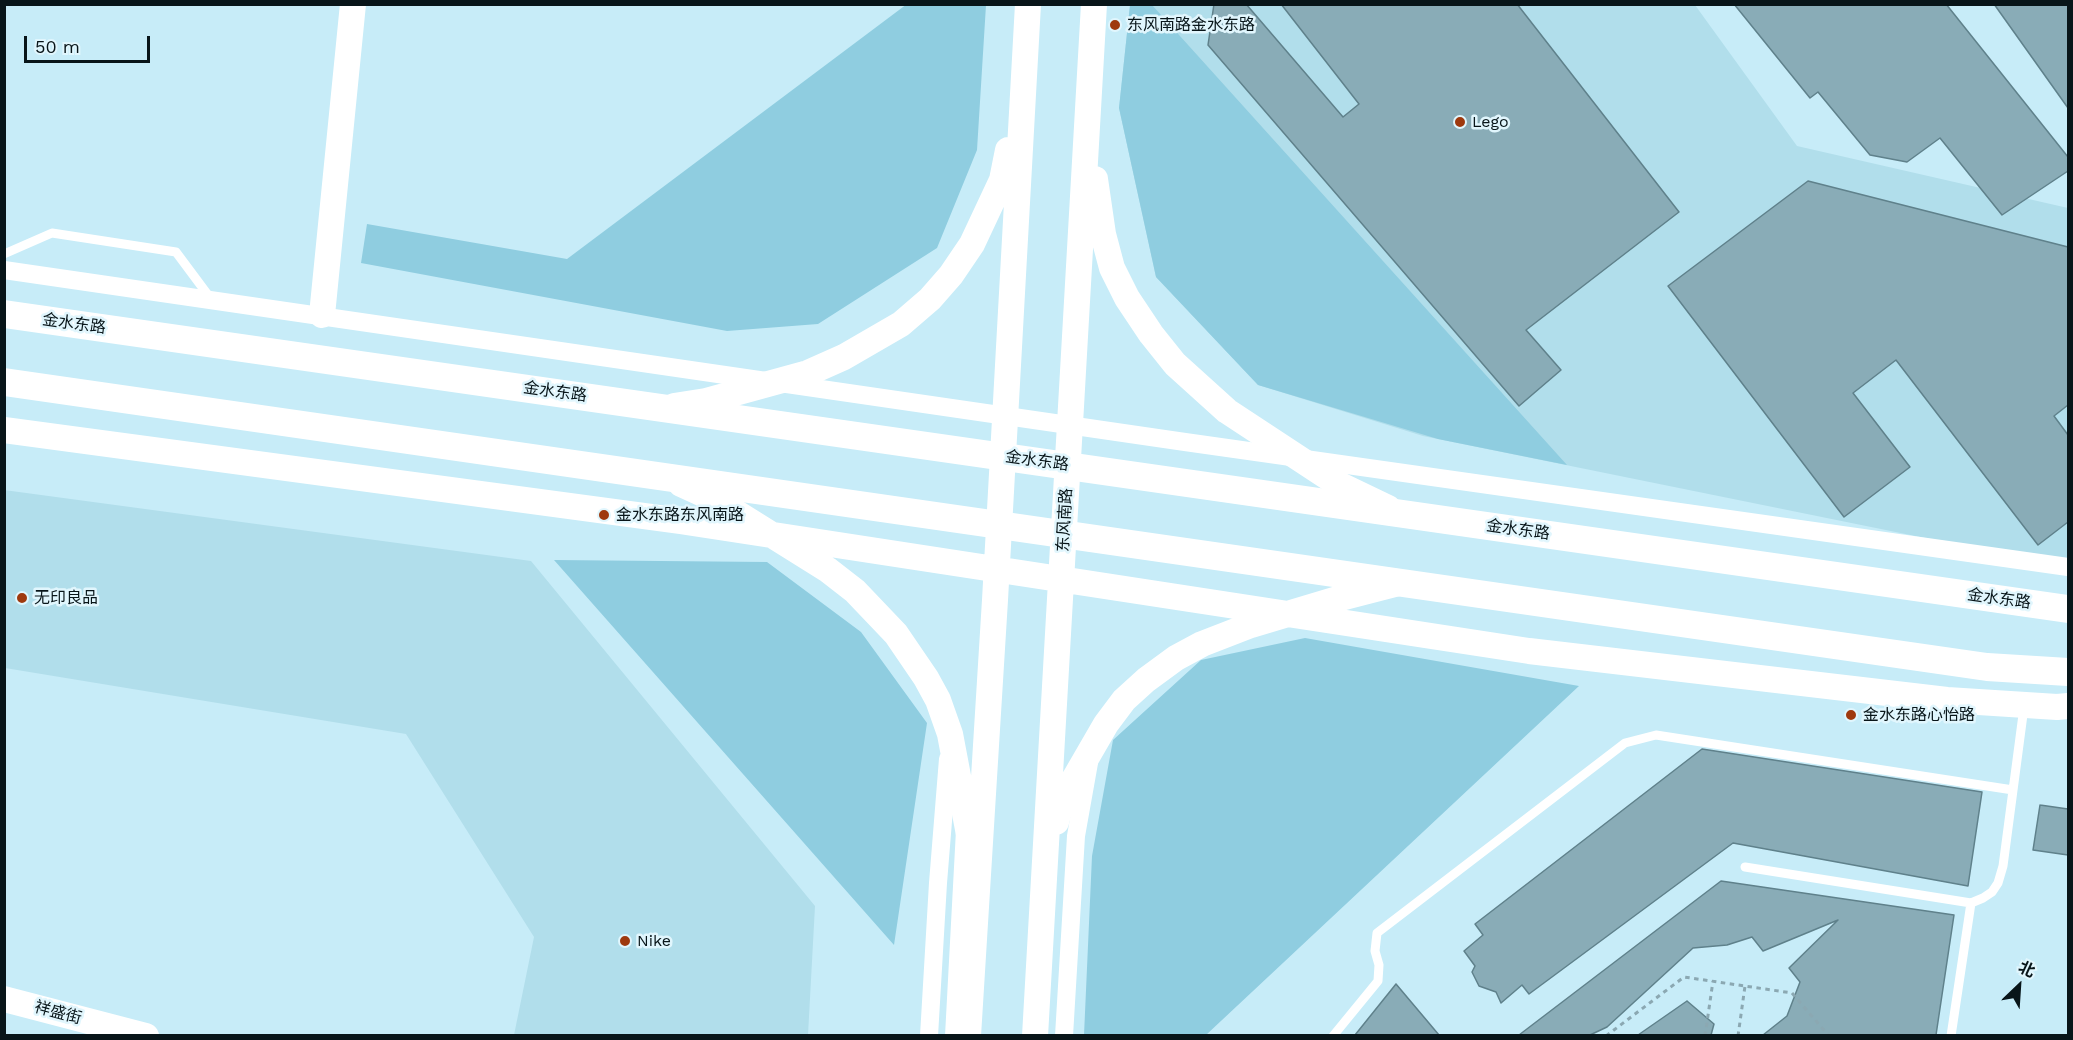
<!DOCTYPE html>
<html>
<head>
<meta charset="utf-8">
<style>
  body { margin:0 }
  #map { position:relative; width:2073px; height:1040px; overflow:hidden; background:#c7ecf8; font-family:"Work Sans","Noto Sans SC",sans-serif }
  canvas { display:block }
  .frame { position:absolute; inset:0; border:6px solid #081519; pointer-events:none }
  .north { position:absolute; left:1989px; top:956px; width:60px; height:60px; -webkit-text-stroke:4px #e1f6fd; paint-order:stroke; rotate:25deg; font-size:16px; font-weight:700; line-height:24px; text-align:center; color:#081519 }
  .north::after { content:''; display:block; margin:auto; width:21px; height:27px; background:#081519; clip-path:polygon(50% 0,100% 100%,50% 72%,0 100%) }
  .scale { position:absolute; left:24px; top:36px; width:126px; height:27px; box-sizing:border-box; border:3px solid #081519; border-top:0; padding-left:8px; font-size:18px; line-height:21px; white-space:nowrap; color:#081519; -webkit-text-stroke:4px #e1f6fd; paint-order:stroke }
</style>
</head>
<body>
<div id="map">
<canvas width="2073" height="1040"></canvas>
<div class="frame"></div>
<div class="north">北</div>
<div class="scale">50 m</div>
</div>
<script>
const g = document.querySelector('canvas').getContext('2d');
g.lineJoin = 'round';
function fill(path, color) {
  g.fillStyle = color;
  g.fill(path, 'evenodd');
}
function shape(rows) {
  const path = new Path2D();
  for (const r of rows) {
    path.moveTo(r[0], r[1]);
    for (let i = 2; i < r.length; i += 2) path.lineTo(r[i], r[i + 1]);
  }
  return path;
}
function trace(path, color, width, dash) {
  g.strokeStyle = color;
  g.lineWidth = width;
  g.lineCap = dash ? 'butt' : 'round';
  g.setLineDash(dash || []);
  g.stroke(path);
}
function drawText(font, color, halo, rows, align = 'center') {
  g.font = font + ' "Work Sans","Noto Sans SC",sans-serif';
  g.lineWidth = 5;
  g.setLineDash([]);
  g.textBaseline = 'middle';
  g.strokeStyle = halo;
  g.fillStyle = color;
  for (const [text, x, y, turn = 0] of rows) {
    g.save();
    g.translate(x, y);
    g.rotate((+turn || 0) * Math.PI / 180);
    g.textAlign = isNaN(turn) ? turn : align;
    if (halo) g.strokeText(text, 0, 0);
    g.fillText(text, 0, 0);
    g.restore();
  }
}
fill(shape([
  [1130,5,1695,5,1797,146,2068,208,2068,567,1423,436,1258,385,1156,277,1119,108],
  [4,490,531,561,815,906,808,1035,514,1035,534,937,406,734,5,668]
]), '#b1deeb');
fill(shape([
  [907,4,986,5,977,150,937,248,818,324,727,331,361,263,367,224,567,259],
  [1130,5,1152,5,1567,465,1438,439,1258,385,1156,277,1119,108],
  [554,560,767,562,861,632,927,723,894,945],
  [1305,638,1579,686,1206,1035,1084,1035,1092,856,1113,740,1201,660]
]), '#8fcde0');
const building = shape([
  [1214,4,1246,4,1343,117,1359,104,1281,4,1517,4,1679,212,1526,330,1561,370,1519,406,1208,45,1214,4],
  [1734,4,1946,4,2068,157,2068,171,2002,215,1940,138,1907,162,1870,155,1818,92,1810,98,1734,4],
  [1994,4,2068,4,2068,108,1994,4],
  [1808,181,2068,247,2068,405,2054,416,2068,435,2068,522,2038,545,1896,360,1853,393,1910,467,1844,517,1668,286,1808,181],
  [1702,749,1982,792,1968,886,1733,843,1529,994,1522,985,1501,1003,1496,992,1479,986,1472,972,1475,966,1464,951,1483,935,1475,924,1702,749],
  [2040,805,2068,809,2068,855,2033,850,2040,805],
  [1721,881,1954,915,1936,1035,1763,1035,1787,1016,1800,982,1789,968,1838,920,1763,951,1752,937,1727,945,1693,948,1607,1027,1590,1035,1519,1035,1721,881],
  [1396,984,1439,1035,1355,1035,1396,984],
  [1687,1001,1714,1024,1711,1035,1638,1035,1687,1001]
]);
fill(building, '#89acb7');
trace(building, '#5f818b', 1.5);
trace(shape([
  [1606,1036,1684,977,1792,993,1829,1036],
  [1705,1036,1713,981],
  [1738,1036,1745,986]
]), '#8ba8b2', 3, [4.5, 4.5]);
trace(shape([
  [4,254,52,233,176,252,211,299],
  [1745,867,1971,903,1983,898,1992,892,1998,883,2003,866,2024,707],
  [1333,1036,1378,981,1379,965,1375,951,1377,933,1625,743,1656,735,2013,790],
  [1951,1036,1971,903]
]), '#fff', 9);
trace(shape([
  [4,270,1185,442,2068,567],
  [929,1036,938,883,948,759],
  [954,1036,965,830],
  [1064,1036,1076,836,1089,763]
]), '#fff', 18);
trace(shape([
  [1095,179,1103,234,1112,268,1127,298,1151,334,1175,364,1227,411,1338,484,1388,508],
  [322,315,353,4],
  [674,406,706,401,808,373,844,357,901,324,930,299,951,275,972,244,1002,180,1008,150],
  [4,430,681,521,1529,651,1947,700,2057,707,2068,706],
  [681,484,716,500,828,570,855,591,896,634,926,678,938,700,950,734,971,845],
  [1056,822,1062,800,1106,724,1124,700,1146,680,1176,658,1202,644,1251,625,1341,598,1399,583],
  [4,999,146,1036],
  [968,1036,995,600,1028,4],
  [1035,1036,1094,4]
]), '#fff', 26);
trace(shape([
  [4,314,2068,609],
  [4,382,1987,667,2068,672]
]), '#fff', 28);
for (const [x, y, r, color] of [
  [1115,25,6,"#9e390e"],
  [1460,122,6,"#9e390e"],
  [604,515,6,"#9e390e"],
  [22,598,6,"#9e390e"],
  [1851,715,6,"#9e390e"],
  [625,941,6,"#9e390e"]
]) {
  const dot = new Path2D();
  dot.arc(x, y, r, 0, 2 * Math.PI);
  g.fillStyle = color;
  g.fill(dot);
  trace(dot, '#e1f6fd', 2);
}
drawText('16px', '#081519', '#e1f6fd', [
  ["东风南路金水东路",1127,25],
  ["Lego",1472,122],
  ["金水东路东风南路",616,515],
  ["无印良品",34,598],
  ["金水东路心怡路",1863,715],
  ["Nike",637,941]
], 'left');
drawText('16px', '#081519', '#e1f6fd', [
  ["金水东路",74,324,8],
  ["金水东路",555,392,8],
  ["金水东路",1037,461,8],
  ["东风南路",1065,520,-87],
  ["金水东路",1518,530,8],
  ["金水东路",1999,599,8],
  ["祥盛街",58,1013,15]
]);
</script>
</body>
</html>
